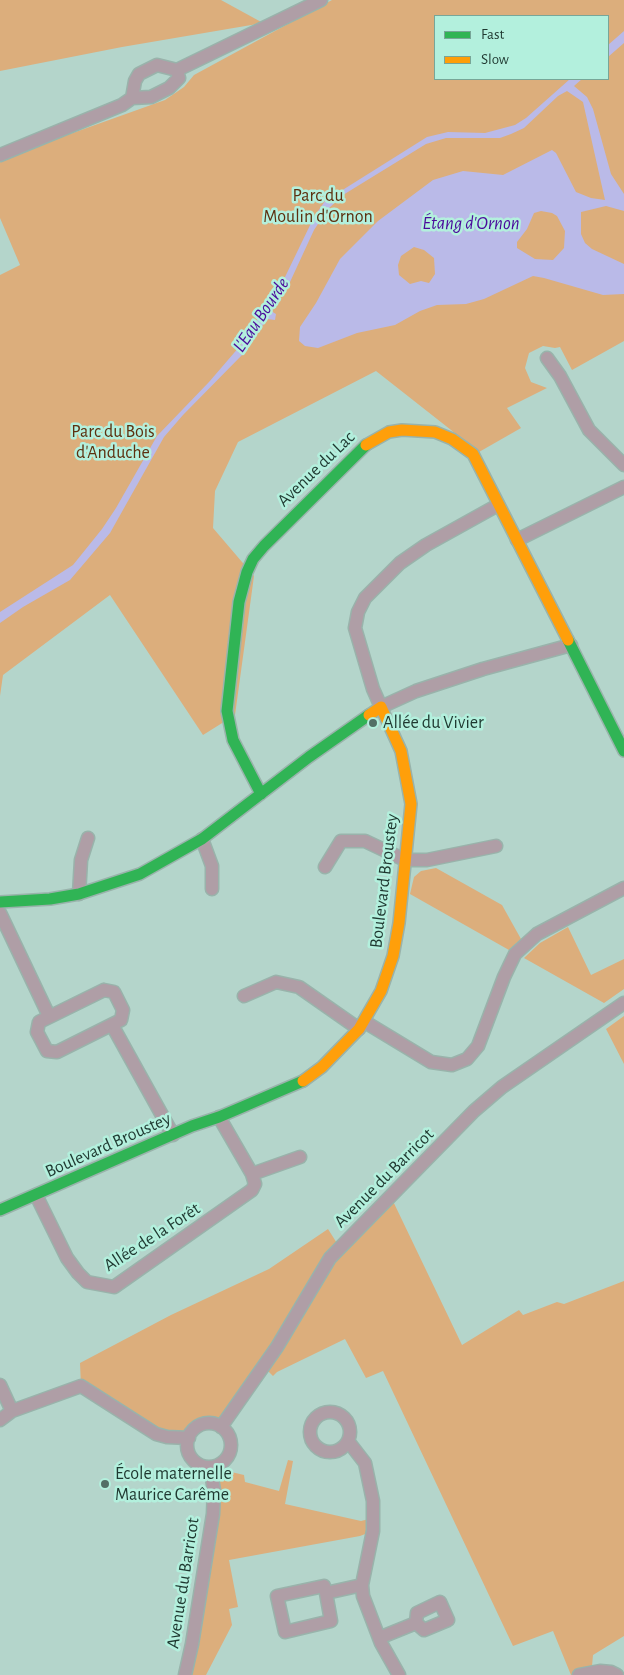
<!DOCTYPE html>
<html>
<head>
<meta charset="utf-8">
<style>
  body { margin:0 }
  #map { position:relative; width:624px; height:1675px; overflow:hidden; background:#b4d5cb; font-family:"Alegreya Sans",sans-serif }
  canvas { display:block }
  .legend { position:absolute; left:434px; top:15px; width:175px; height:65px; box-sizing:border-box; background:#b3f0dd; border:1px solid #78a698; margin:0; padding:6px 9px; list-style:none; font-size:15px; color:#1f3830 }
  .legend li { display:flex; align-items:center; gap:10px; height:25px }
  .legend b { width:25px; border:1px solid #78a698 }
</style>
</head>
<body>
<div id="map">
<canvas width="624" height="1675"></canvas>
<ul class="legend">
<li><b style="height:6px;background:#30b455"></b>Fast</li>
<li><b style="height:6px;background:#ff9f0a"></b>Slow</li>
</ul>
</div>
<script>
const g = document.querySelector('canvas').getContext('2d');
g.lineJoin = 'round';
function fill(path, color) {
  g.fillStyle = color;
  g.fill(path, 'evenodd');
}
function shape(rows) {
  const path = new Path2D();
  for (const r of rows) {
    if (r.length === 3) {
      path.moveTo(r[0] + r[2], r[1]);
      path.arc(r[0], r[1], r[2], 0, 2 * Math.PI);
      continue;
    }
    path.moveTo(r[0], r[1]);
    for (let i = 2; i < r.length; i += 2) path.lineTo(r[i], r[i + 1]);
  }
  return path;
}
function trace(path, color, width, dash) {
  g.strokeStyle = color;
  g.lineWidth = width;
  g.lineCap = dash ? 'butt' : 'round';
  g.setLineDash(dash || []);
  g.stroke(path);
}
function drawText(font, color, halo, rows, align = 'center') {
  g.font = font + ' "Alegreya Sans",sans-serif';
  g.lineWidth = 5;
  g.setLineDash([]);
  g.textBaseline = 'middle';
  g.strokeStyle = halo;
  g.fillStyle = color;
  for (const [text, x, y, turn = 0] of rows) {
    g.save();
    g.translate(x, y);
    g.rotate((+turn || 0) * Math.PI / 180);
    g.textAlign = isNaN(turn) ? turn : align;
    if (halo) g.strokeText(text, 0, 0);
    g.fillText(text, 0, 0);
    g.restore();
  }
}
fill(shape([
  [0,0,221,0,263,23,122,47,0,71],
  [332,0,624,0,624,341,572,370,560,347,555,348,543,346,529,353,525,368,531,382,547,388,507,408,521,428,479,452,376,371,238,442,215,491,213,528,254,576,235,715,203,735,110,595,3,675,0,696,0,275,20,265,0,218,0,159,165,100,184,87,194,75],
  [435,16,608,16,608,79,435,79],
  [436,868,502,905,521,939,509,950,410,894,414,877,421,871],
  [568,927,591,975,624,959,624,989,604,1003,524,958,540,943],
  [624,1016,624,1064,606,1029],
  [391,1197,462,1345,519,1310,523,1315,557,1302,564,1304,624,1281,624,1636,593,1655,592,1666,594,1672,617,1675,571,1675,553,1631,513,1646,383,1371,366,1378,345,1339,277,1372,273,1376,264,1367,221,1427,215,1424,203,1424,192,1431,189,1438,167,1437,81,1386,80,1363,171,1315,269,1269,328,1229,340,1248],
  [288,1460,293,1461,285,1504,361,1521,373,1518,373,1531,360,1536,229,1560,238,1607,229,1609,232,1625,206,1675,185,1675,213,1514,210,1467,244,1475,245,1482,279,1491]
]), '#dcae7c');
fill(shape([
  [624,31,624,43,608,57,608,45],
  [570,79,582,79,574,86,587,97,593,109,611,174,624,194,624,211,606,206,581,212,581,234,585,243,592,249,624,264,624,294,603,295,544,278,533,276,484,299,466,304,437,305,420,311,395,325,357,333,318,348,305,346,299,341,300,327,316,303,340,259,378,221,433,180,463,171,503,175,552,150,556,153,576,192,591,198,605,200,583,102,567,91,558,96,524,128,511,134,500,138,446,138,426,144,343,195,328,209,314,230,290,282,271,311,276,314,275,320,267,319,243,354,183,415,164,437,110,533,70,580,23,607,0,623,0,612,73,565,102,529,116,508,157,436,209,382,240,346,285,277,314,217,325,201,427,137,448,132,485,133,515,125,526,118],
  [541,211,552,213,557,216,565,231,564,248,553,260,535,259,517,248,517,242,527,229,534,213],
  [414,247,424,250,434,258,435,274,429,283,421,281,410,284,399,275,398,265,401,256]
]), '#babae8');
const street = shape([
  [132,98,135,81,139,74,157,65,177,70,321,0],
  [132,98,151,97,169,88,179,78,177,70],
  [0,155,122,105,132,98],
  [547,358,560,376,589,430,624,465],
  [498,505,426,545,400,563,365,598,358,612,355,628,373,689,381,707,416,691,483,669,571,645],
  [517,540,624,487],
  [202,839,212,866,212,889],
  [325,867,341,841,365,841,405,860,427,860,496,846],
  [79,894,81,860,88,838],
  [0,913,49,1016],
  [104,990,114,992,123,1010,121,1020,57,1052,47,1051,37,1032,39,1022,104,990],
  [244,996,276,982,299,987,359,1029],
  [365,1022,431,1062,452,1065,467,1059,478,1046,504,977,515,954,537,934,624,888],
  [112,1025,173,1135],
  [252,1174,300,1157],
  [36,1195,67,1258,78,1273,87,1282,114,1287,252,1190,255,1184,252,1174,219,1117],
  [0,1385,12,1411,81,1386,156,1434,167,1437,189,1438],
  [330,1432,20],
  [0,1420,12,1411],
  [209,1445,22],
  [221,1427,277,1347,330,1258,474,1111,502,1087,624,1003],
  [348,1441,365,1463,373,1501,373,1531,362,1585,363,1596,381,1643,399,1675],
  [326,1593,331,1621,285,1632,277,1596,324,1586,326,1593,362,1585],
  [379,1638,416,1623,417,1613,440,1602,448,1620,424,1630,416,1623],
  [185,1675,192,1644,213,1514,214,1490,210,1467],
  [579,1675,600,1671,611,1672,617,1675]
]);
const fast = shape([
  [568,640,624,751],
  [261,794,233,740,227,711,239,602,247,572,253,559,264,546,366,445],
  [0,902,50,899,79,894,140,874,202,839,309,757,369,715],
  [0,1210,192,1126,219,1117,303,1081]
]);
const slow = shape([
  [366,445,389,432,402,430,435,432,452,439,473,454,568,640],
  [303,1081,322,1067,359,1029,381,991,393,956,399,923,411,804,401,751,381,707,369,715]
]);
trace(street, '#99b3ab', 15);
trace(fast, '#99b3ab', 14);
trace(slow, '#99b3ab', 14);
trace(street, '#af9ea6', 12);
trace(fast, '#30b455', 11);
trace(slow, '#ff9f0a', 11);
for (const [x, y, r, color] of [
  [373,723,5,"#536f66"],
  [105,1484,5,"#536f66"]
]) {
  const dot = new Path2D();
  dot.arc(x, y, r, 0, 2 * Math.PI);
  g.fillStyle = color;
  g.fill(dot);
  trace(dot, '#b3f0dd', 2);
}
drawText('18px', '#5d300f', '#b3f0dd', [
  ["Parc du",318,196],
  ["Moulin d'Ornon",318,217],
  ["Parc du Bois",113,432],
  ["d'Anduche",113,453]
]);
drawText('18px', '#1f3830', '#b3f0dd', [
  ["Avenue du Lac",316,469,-44],
  ["Boulevard Broustey",384,881,-83],
  ["Boulevard Broustey",108,1145,-24],
  ["Avenue du Barricot",384,1178,-45],
  ["Allée de la Forêt",152,1237,-33],
  ["Avenue du Barricot",183,1583,-81]
]);
drawText('18px', '#1f3830', '#b3f0dd', [
  ["Allée du Vivier",383,723],
  ["École maternelle",115,1474],
  ["Maurice Carême",115,1495]
], 'left');
drawText('italic 19px', '#4b0c9c', '#b3f0dd', [
  ["Étang d'Ornon",471,223],
  ["L'Eau Bourde",261,315,-56]
]);
</script>
</body>
</html>
